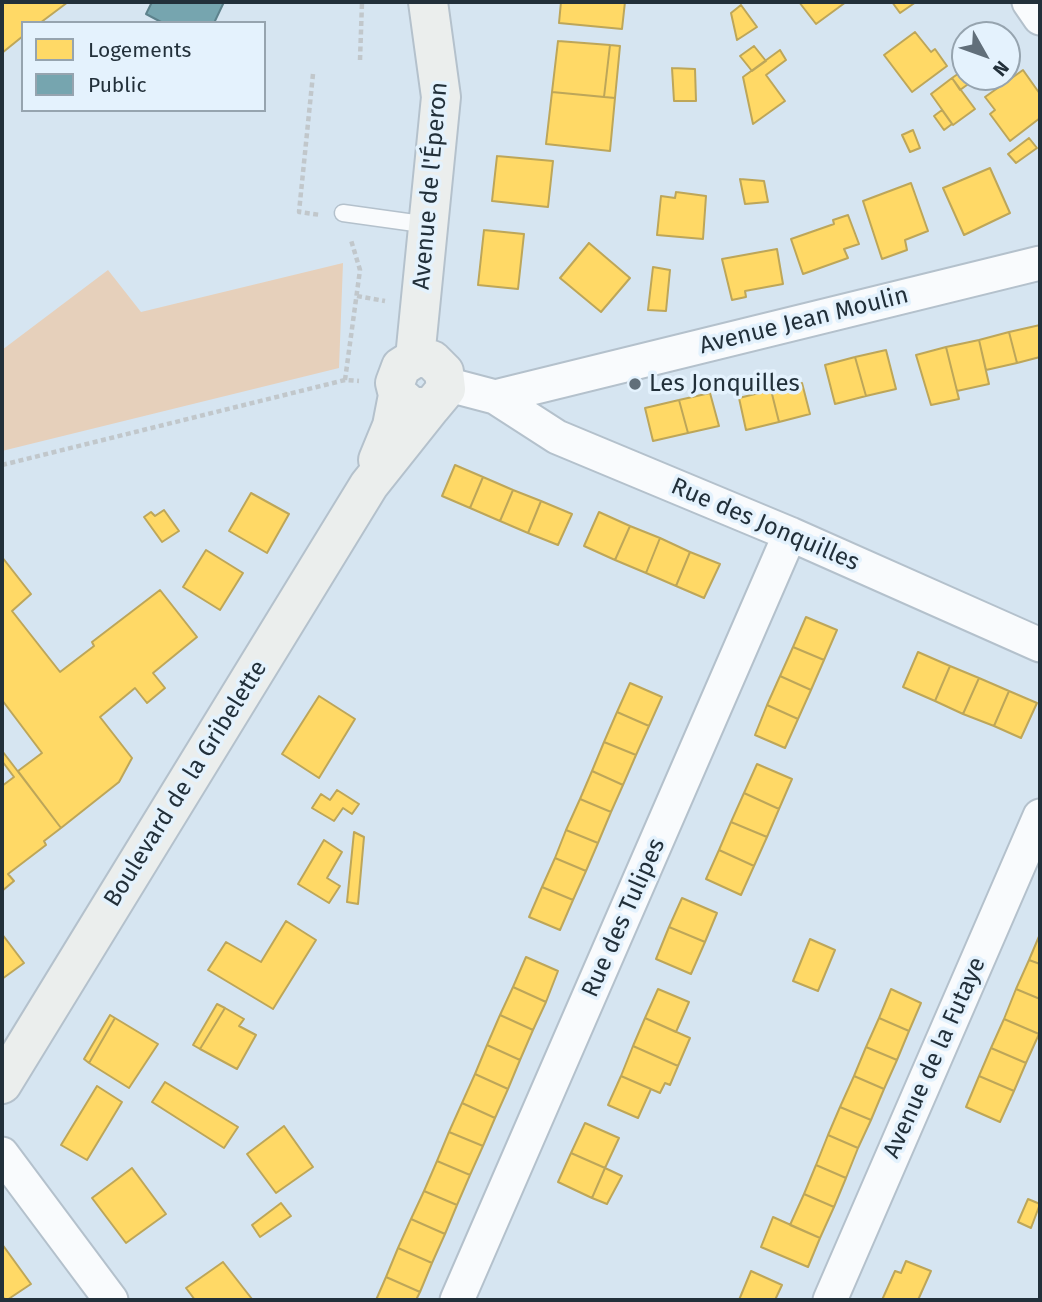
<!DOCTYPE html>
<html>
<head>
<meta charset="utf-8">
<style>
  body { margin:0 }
  #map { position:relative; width:1042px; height:1302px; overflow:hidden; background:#d6e5f1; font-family:"Fira Sans",sans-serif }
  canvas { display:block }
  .frame { position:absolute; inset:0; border:4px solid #22303a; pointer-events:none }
  .legend { position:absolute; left:21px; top:21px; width:245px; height:91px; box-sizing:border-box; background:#e4f2fd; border:2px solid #96a4af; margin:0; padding:9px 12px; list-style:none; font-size:21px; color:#22303a }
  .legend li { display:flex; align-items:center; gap:14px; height:35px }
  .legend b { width:35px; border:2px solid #96a4af }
  .north { position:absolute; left:951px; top:21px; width:70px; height:70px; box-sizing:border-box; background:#e4f2fd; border:2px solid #96a4af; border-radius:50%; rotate:130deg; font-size:19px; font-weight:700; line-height:28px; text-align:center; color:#22303a }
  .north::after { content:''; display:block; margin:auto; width:24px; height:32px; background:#616f7a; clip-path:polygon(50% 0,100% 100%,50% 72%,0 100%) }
</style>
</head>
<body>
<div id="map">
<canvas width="1042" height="1302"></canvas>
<div class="frame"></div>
<ul class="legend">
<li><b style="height:19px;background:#ffd966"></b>Logements</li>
<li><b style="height:19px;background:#76a5af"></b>Public</li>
</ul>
<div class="north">N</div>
</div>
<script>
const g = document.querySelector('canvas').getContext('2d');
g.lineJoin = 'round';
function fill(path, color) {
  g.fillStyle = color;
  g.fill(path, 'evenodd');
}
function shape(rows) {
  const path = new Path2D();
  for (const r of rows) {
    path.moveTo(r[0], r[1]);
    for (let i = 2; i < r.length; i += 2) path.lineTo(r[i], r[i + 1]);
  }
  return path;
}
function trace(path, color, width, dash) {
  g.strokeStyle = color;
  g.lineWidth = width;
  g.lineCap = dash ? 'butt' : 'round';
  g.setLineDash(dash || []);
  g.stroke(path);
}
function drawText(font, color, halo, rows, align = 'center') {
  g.font = font + ' "Fira Sans",sans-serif';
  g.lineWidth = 7;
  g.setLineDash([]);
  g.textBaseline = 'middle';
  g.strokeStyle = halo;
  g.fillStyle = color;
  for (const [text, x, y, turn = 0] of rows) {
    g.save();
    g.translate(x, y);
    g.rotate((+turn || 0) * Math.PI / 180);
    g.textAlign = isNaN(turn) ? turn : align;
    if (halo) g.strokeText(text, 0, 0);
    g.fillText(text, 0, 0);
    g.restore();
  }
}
fill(shape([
  [343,263,339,368,2,451,2,350,108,270,141,312]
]), '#e6d0bb');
const homes = shape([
  [2,2,68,2,40,23,23,23,23,36,2,53,2,2],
  [561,2,625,2,622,29,559,23,561,2],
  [799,2,846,2,816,24,799,2],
  [892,2,916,2,900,13,892,2],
  [741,5,757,27,737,40,731,13,741,5],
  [915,32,931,52,935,49,947,66,912,92,884,55,915,32],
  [558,41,610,45,604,97,552,92,558,41],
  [610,45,620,46,615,98,604,97,610,45],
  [754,46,766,61,752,71,740,56,754,46],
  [780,50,786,60,766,75,785,101,753,124,743,77,780,50],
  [672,68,695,69,696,101,674,101,672,68],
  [965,69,965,77,978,77,960,90,952,78,965,69],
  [1023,70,1040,94,1040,118,1010,141,990,114,995,110,985,97,1023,70],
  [952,78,975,109,953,125,931,94,952,78],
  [552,92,615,98,610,151,546,144,552,92],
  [942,110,952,124,944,130,934,116,942,110],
  [913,130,920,148,910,152,902,135,913,130],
  [1029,138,1037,148,1016,163,1008,154,1029,138],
  [497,156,553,161,548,207,492,201,497,156],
  [990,168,1010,213,964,235,943,188,990,168],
  [740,179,764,181,768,202,745,204,740,179],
  [911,183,928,231,905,240,907,250,882,259,863,201,911,183],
  [676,192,706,196,703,239,657,235,661,196,675,198,676,192],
  [848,215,859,244,844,249,848,258,803,274,791,239,834,224,833,220,848,215],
  [484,230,524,234,518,289,478,285,484,230],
  [589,243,630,278,601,312,560,278,589,243],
  [777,249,783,284,745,291,746,297,732,300,722,259,777,249],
  [653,267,670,270,666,311,648,310,653,267],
  [1040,325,1040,357,1017,363,1009,332,1040,325],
  [1009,332,1017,363,986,370,979,340,1009,332],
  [979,340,989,384,957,391,946,347,979,340],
  [946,347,959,399,931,405,916,355,946,347],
  [886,350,896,389,866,396,855,357,886,350],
  [855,357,866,396,835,404,825,365,855,357],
  [802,383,810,414,779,422,771,390,802,383],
  [771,390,779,422,746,430,739,398,771,390],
  [710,393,719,426,688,433,679,400,710,393],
  [679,400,688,433,653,441,645,408,679,400],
  [455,465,483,477,470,508,442,496,455,465],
  [483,477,513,490,500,521,470,508,483,477],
  [513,490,541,501,528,533,500,521,513,490],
  [251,493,289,514,267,553,229,531,251,493],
  [541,501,572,514,558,545,528,533,541,501],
  [164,510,179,531,162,542,144,517,151,512,155,516,164,510],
  [599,512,630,526,615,560,584,546,599,512],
  [630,526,660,538,646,573,615,560,630,526],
  [660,538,690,552,676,586,646,573,660,538],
  [206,550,243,573,220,610,183,587,206,550],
  [690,552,720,564,704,598,676,586,690,552],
  [2,557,31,594,12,611,60,672,94,646,92,642,160,590,197,637,153,673,165,688,147,703,135,688,100,717,132,758,119,782,61,828,18,771,42,753,2,700,2,557],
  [806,617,837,630,824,660,793,647,806,617],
  [793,647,824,660,811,690,780,676,793,647],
  [918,652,950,666,935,701,903,687,918,652],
  [950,666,979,678,963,714,935,701,950,666],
  [780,676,811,690,798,719,767,705,780,676],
  [979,678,1009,691,994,726,963,714,979,678],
  [630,683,662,697,649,726,617,712,630,683],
  [1009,691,1037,703,1021,738,994,726,1009,691],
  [319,696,355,719,319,778,282,754,319,696],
  [767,705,798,719,785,748,755,735,767,705],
  [617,712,649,726,636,755,604,742,617,712],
  [604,742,636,755,623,785,592,771,604,742],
  [3,752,61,828,44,841,46,845,8,874,14,881,2,891,2,786,14,777,2,761,3,752],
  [757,764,792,779,779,809,744,793,757,764],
  [592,771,623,785,611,812,580,799,592,771],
  [337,790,359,804,352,814,343,808,334,821,312,808,321,794,330,800,337,790],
  [744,793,779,809,767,837,731,822,744,793],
  [580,799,611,812,598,843,566,830,580,799],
  [731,822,767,837,754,866,719,850,731,822],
  [566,830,598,843,586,871,555,858,566,830],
  [354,832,364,837,358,904,347,902,354,832],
  [324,840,342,852,327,878,340,886,329,903,298,884,324,840],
  [719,850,754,866,741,895,706,879,719,850],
  [555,858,586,871,573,900,542,887,555,858],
  [542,887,573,900,560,930,529,917,542,887],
  [682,898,717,913,705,942,669,927,682,898],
  [286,921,316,940,273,1009,208,970,226,942,261,962,286,921],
  [669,927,705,942,691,974,656,959,669,927],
  [2,934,24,963,2,979,2,934],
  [1040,934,1040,964,1029,960,1040,934],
  [810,939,835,950,818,991,793,981,810,939],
  [526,957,558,971,546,1002,513,987,526,957],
  [1029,960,1040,964,1040,999,1016,989,1029,960],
  [513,987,546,1002,533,1030,500,1015,513,987],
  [658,989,689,1002,676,1032,645,1018,658,989],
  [891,989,921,1003,909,1031,879,1018,891,989],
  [1016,989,1040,999,1039,1034,1004,1019,1016,989],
  [217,1004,225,1008,200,1049,193,1045,217,1004],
  [225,1008,244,1019,239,1026,256,1035,237,1069,200,1049,225,1008],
  [110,1015,115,1018,89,1063,84,1059,110,1015],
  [500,1015,533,1030,520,1060,487,1045,500,1015],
  [115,1018,158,1044,129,1088,89,1063,115,1018],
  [645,1018,690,1038,678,1066,633,1046,645,1018],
  [879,1018,909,1031,897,1060,866,1047,879,1018],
  [1004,1019,1039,1034,1026,1063,991,1048,1004,1019],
  [487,1045,520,1060,508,1089,475,1074,487,1045],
  [633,1046,678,1066,670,1085,665,1083,660,1093,621,1076,633,1046],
  [866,1047,897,1060,884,1089,854,1076,866,1047],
  [991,1048,1026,1063,1014,1091,979,1076,991,1048],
  [475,1074,508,1089,495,1118,462,1103,475,1074],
  [621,1076,651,1089,638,1118,608,1105,621,1076],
  [854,1076,884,1089,871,1120,840,1107,854,1076],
  [979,1076,1014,1091,1000,1122,966,1107,979,1076],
  [165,1082,238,1127,224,1148,152,1102,165,1082],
  [97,1086,122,1102,87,1160,61,1145,97,1086],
  [462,1103,495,1118,483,1146,449,1132,462,1103],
  [840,1107,871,1120,858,1148,828,1135,840,1107],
  [585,1123,619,1138,605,1168,571,1153,585,1123],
  [284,1126,313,1167,276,1193,247,1154,284,1126],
  [449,1132,483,1146,470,1175,437,1161,449,1132],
  [828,1135,858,1148,846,1178,816,1165,828,1135],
  [571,1153,605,1168,592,1198,558,1182,571,1153],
  [437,1161,470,1175,457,1205,424,1191,437,1161],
  [816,1165,846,1178,834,1207,804,1194,816,1165],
  [132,1168,166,1214,126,1243,92,1198,132,1168],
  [605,1168,622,1176,607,1204,592,1198,605,1168],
  [424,1191,457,1205,445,1234,411,1219,424,1191],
  [804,1194,834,1207,820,1238,790,1225,804,1194],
  [1028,1199,1040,1204,1031,1228,1018,1222,1028,1199],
  [281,1203,291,1216,260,1237,252,1225,281,1203],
  [773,1217,820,1238,808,1267,761,1247,773,1217],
  [411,1219,445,1234,432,1263,398,1248,411,1219],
  [2,1244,31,1284,7,1300,2,1297,2,1244],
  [398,1248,432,1263,420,1292,386,1277,398,1248],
  [906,1261,931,1271,918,1300,882,1300,895,1271,901,1273,906,1261],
  [223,1262,252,1299,250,1300,195,1300,186,1288,223,1262],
  [751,1271,782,1285,775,1300,739,1300,751,1271],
  [386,1277,420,1292,416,1300,376,1300,386,1277]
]);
fill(homes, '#ffd966');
trace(homes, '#bda659', 2);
const public = shape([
  [152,2,224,2,214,23,163,23,146,14,152,2]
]);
fill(public, '#76a5af');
trace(public, '#5d828c', 2);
const service = shape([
  [343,213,429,225]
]);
const minor = shape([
  [1029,2,1040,18],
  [446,389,457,387,495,397,1040,263],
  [495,397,557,437,790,534,1040,645],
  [2,1154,111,1300],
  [457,1300,790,534],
  [830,1300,1040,816]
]);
const secondary = shape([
  [415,358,441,97,428,2],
  [378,460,392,426,398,395,395,383,401,367,415,358,424,358,432,360,444,372,446,389,431,407,412,407,398,395],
  [2,1084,369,485,431,407]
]);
trace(service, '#b4c1cc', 19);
trace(minor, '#b4c1cc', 37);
trace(secondary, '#b4c1cc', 42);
trace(shape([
  [360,60,362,2],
  [313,74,299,212,321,215],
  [357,296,385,301],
  [345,380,360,270,351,240],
  [2,465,345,380,359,381]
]), '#c1c7cb', 4.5, [5, 3.5]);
trace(service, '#f9fbfd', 16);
trace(minor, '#f9fbfd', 33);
trace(secondary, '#ebeeed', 38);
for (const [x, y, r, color] of [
  [635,384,7,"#616f7a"]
]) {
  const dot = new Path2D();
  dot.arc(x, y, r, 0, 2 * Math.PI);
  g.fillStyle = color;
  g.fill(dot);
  trace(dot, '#e4f2fd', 2.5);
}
drawText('24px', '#22303a', '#e4f2fd', [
  ["Avenue de l'Éperon",431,186,-85],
  ["Avenue Jean Moulin",804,321,-14],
  ["Rue des Jonquilles",765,525,23],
  ["Boulevard de la Gribelette",186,784,-58],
  ["Rue des Tulipes",624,918,-66],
  ["Avenue de la Futaye",935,1058,-66]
]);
drawText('24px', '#22303a', '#e4f2fd', [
  ["Les Jonquilles",649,384]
], 'left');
</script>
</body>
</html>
